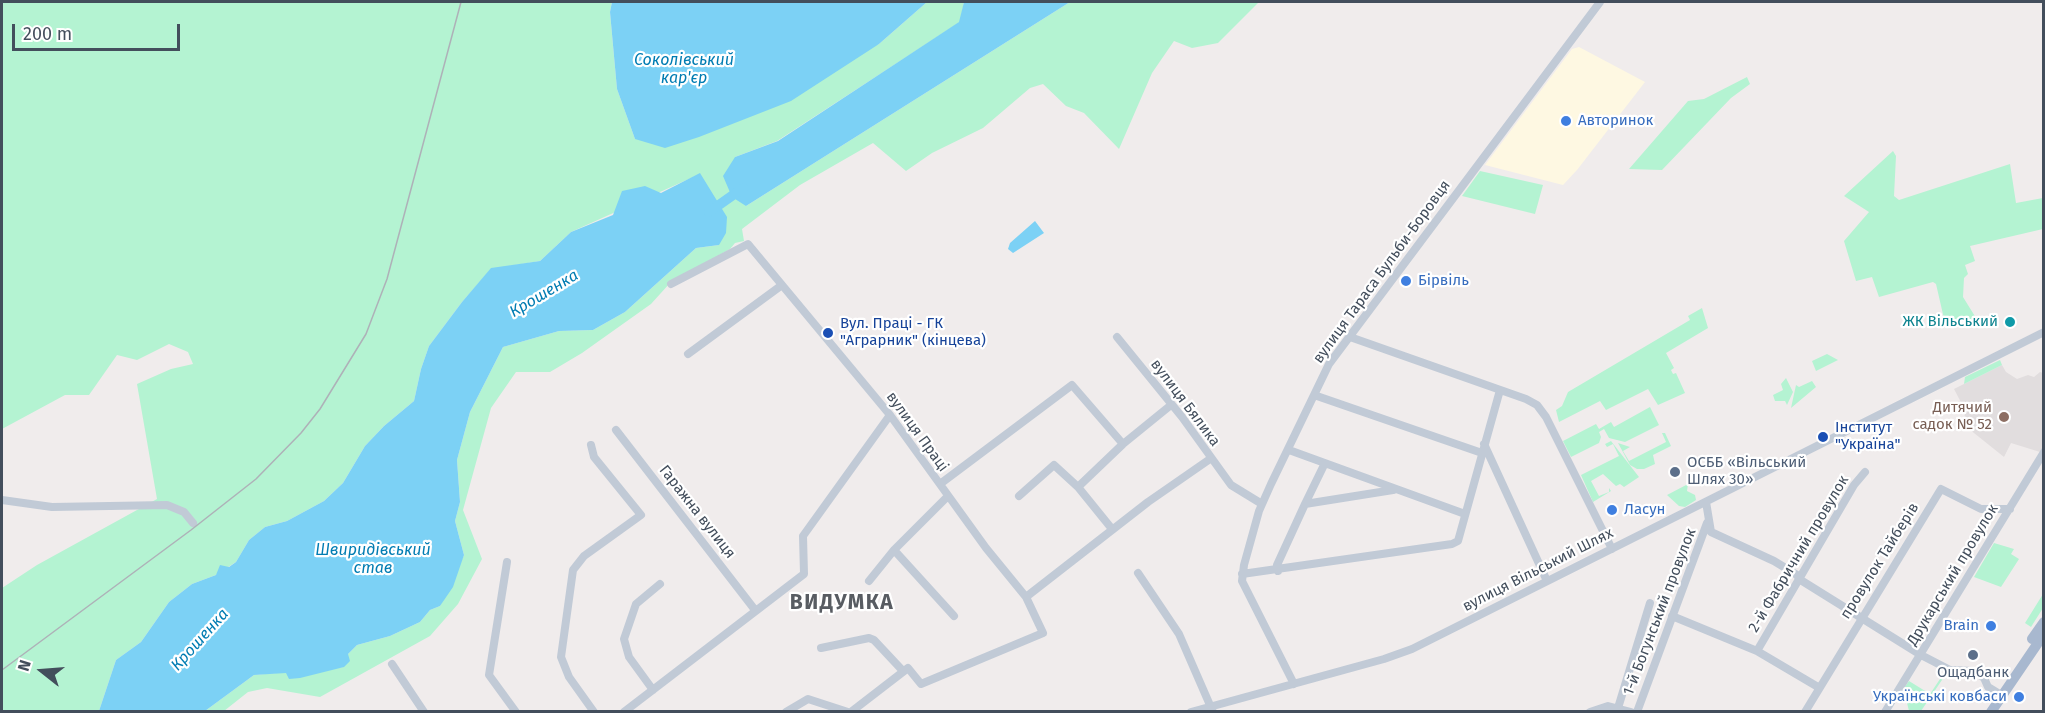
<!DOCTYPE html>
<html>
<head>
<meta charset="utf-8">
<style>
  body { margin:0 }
  #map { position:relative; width:2045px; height:713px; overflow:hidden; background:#f0ecec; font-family:"Fira Sans",sans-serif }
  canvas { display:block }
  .frame { position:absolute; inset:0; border:3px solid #434e5c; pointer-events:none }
  .north { position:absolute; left:12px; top:641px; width:60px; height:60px; -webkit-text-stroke:4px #fff; paint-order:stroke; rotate:287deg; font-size:16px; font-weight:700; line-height:24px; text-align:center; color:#434e5c }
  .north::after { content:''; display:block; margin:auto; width:21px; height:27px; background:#434e5c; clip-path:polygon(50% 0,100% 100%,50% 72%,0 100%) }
  .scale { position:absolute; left:12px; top:24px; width:168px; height:27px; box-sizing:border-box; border:3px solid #434e5c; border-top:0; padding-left:8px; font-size:18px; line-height:21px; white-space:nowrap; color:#434e5c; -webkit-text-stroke:4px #fff; paint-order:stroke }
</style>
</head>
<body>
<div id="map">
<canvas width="2045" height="713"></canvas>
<div class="frame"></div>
<div class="north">N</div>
<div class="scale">200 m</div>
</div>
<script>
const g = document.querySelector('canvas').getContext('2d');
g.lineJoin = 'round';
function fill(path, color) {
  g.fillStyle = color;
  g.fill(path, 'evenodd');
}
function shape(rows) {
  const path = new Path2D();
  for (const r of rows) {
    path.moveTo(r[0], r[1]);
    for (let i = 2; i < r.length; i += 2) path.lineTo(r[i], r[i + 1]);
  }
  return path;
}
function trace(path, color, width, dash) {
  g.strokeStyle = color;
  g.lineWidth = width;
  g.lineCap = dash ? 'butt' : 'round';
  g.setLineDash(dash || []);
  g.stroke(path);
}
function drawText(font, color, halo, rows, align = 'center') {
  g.font = font + ' "Fira Sans",sans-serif';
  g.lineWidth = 4.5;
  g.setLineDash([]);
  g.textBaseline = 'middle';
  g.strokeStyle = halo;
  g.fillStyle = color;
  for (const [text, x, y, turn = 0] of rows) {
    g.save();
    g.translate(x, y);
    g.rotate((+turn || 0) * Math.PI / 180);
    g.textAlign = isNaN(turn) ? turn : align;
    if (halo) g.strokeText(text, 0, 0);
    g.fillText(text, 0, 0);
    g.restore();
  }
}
fill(shape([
  [1579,47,1645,82,1577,170,1563,185,1485,165,1572,49]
]), '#fef8e2');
fill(shape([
  [2002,365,2006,372,2017,379,2028,375,2034,377,2040,372,2043,373,2044,446,2040,452,2011,443,2004,457,1964,425,1965,410,1954,389]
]), '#e1ddde');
fill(shape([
  [2,2,612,2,610,12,617,89,635,139,879,44,927,2,964,2,960,22,777,141,735,157,746,206,1070,2,1259,2,1218,43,1192,48,1174,41,1152,73,1119,149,1084,113,1066,106,1043,84,1030,88,983,128,932,153,906,171,873,143,800,185,742,229,744,241,735,243,730,249,670,283,651,304,582,353,550,372,516,372,491,408,463,510,482,559,458,604,430,636,320,697,267,688,248,692,224,711,205,711,254,675,343,667,348,654,357,645,390,636,420,622,430,610,440,606,464,555,455,521,460,502,457,460,470,412,503,347,559,331,593,330,625,312,696,248,719,245,700,174,571,232,540,261,491,269,462,302,429,346,421,369,414,401,384,426,365,446,343,483,324,501,287,521,265,527,249,540,236,562,216,575,192,584,169,602,141,642,116,660,99,711,2,711,2,588,37,565,157,499,137,384,171,369,193,364,188,352,169,344,137,360,117,355,89,395,65,395,2,429],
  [1747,77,1750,84,1731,98,1662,170,1629,169,1688,101,1704,99],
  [1893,151,1896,156,1894,196,1899,200,2010,164,2016,203,2043,198,2043,229,1970,246,1975,261,1965,265,1968,274,1964,278,1963,297,1981,326,1978,327,1966,318,1945,323,1936,284,1933,282,1879,297,1872,277,1856,281,1844,241,1869,212,1844,196],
  [1480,171,1543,185,1535,214,1462,196],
  [1702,308,1708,328,1666,353,1674,368,1671,370,1673,374,1676,373,1685,393,1658,405,1648,389,1606,410,1600,401,1559,422,1556,410,1562,406,1568,392,1690,320,1688,316],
  [1827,354,1838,360,1816,371,1812,361],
  [2000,360,2002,365,1964,384,1965,377],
  [1786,378,1793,392,1787,405,1785,401,1775,401,1773,395,1783,390,1781,384],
  [1812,381,1816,387,1791,408,1796,385,1799,387],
  [1650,407,1659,425,1625,442,1609,438,1604,429,1599,432,1601,437,1599,443,1571,457,1563,441,1596,424,1599,429,1611,422,1614,427],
  [1662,433,1665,433,1671,446,1653,455,1655,464,1644,469,1637,469,1630,465,1618,443,1630,447,1623,451,1629,461,1666,442],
  [1611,441,1639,477,1624,487,1620,484,1616,486,1603,474,1591,481,1599,496,1609,492,1609,488,1611,491,1593,502,1581,475,1619,456,1613,444,1607,447,1605,444],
  [1688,484,1687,491,1695,495,1696,500,1685,507,1679,506,1667,495],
  [1994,543,2014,549,2011,554,2019,559,2001,587,1974,577],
  [2043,594,2043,608,2031,627,2025,623],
  [1942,676,1944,677,1921,711,1909,711,1907,703,1913,690,1904,688,1909,681,1930,694]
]), '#b4f3d2');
fill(shape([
  [612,2,927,2,879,44,791,101,699,137,665,148,635,139,617,89,610,12],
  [964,2,1070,2,746,206,732,197,723,176,735,157,778,141,959,22],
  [700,173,727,217,726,233,719,245,696,248,625,312,593,330,559,331,503,347,470,412,457,460,460,502,455,521,464,555,453,587,440,606,430,610,420,622,390,636,357,645,348,654,350,661,344,667,300,678,289,679,286,673,254,675,205,711,99,711,116,660,141,642,169,602,192,584,216,575,220,565,229,567,236,562,249,540,265,527,287,521,324,501,343,483,365,446,384,426,414,401,421,369,429,346,462,302,491,268,540,261,571,232,613,215,622,191,645,186,661,193],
  [1035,221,1044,233,1013,253,1008,249,1010,243]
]), '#7cd1f5');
trace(shape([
  [709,212,743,188]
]), '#7cd1f5', 10);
trace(shape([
  [671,284,748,244,890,415,986,548,1026,597,1148,502,1210,459],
  [1117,337,1182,417,1231,485,1262,504],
  [1350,337,1526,399,1537,405,1546,417,1612,549],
  [688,354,782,285],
  [1314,395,1482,453],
  [616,430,755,610],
  [1484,444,1547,581],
  [591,445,594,457,641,515,584,556,573,570,561,657,569,677,594,712],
  [1289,450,1465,514],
  [940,484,1072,385,1123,444],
  [1078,487,1123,444,1171,405],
  [1019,496,1054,465,1078,487,1112,529],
  [2,500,52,507,167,505,184,512,193,523],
  [1706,502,1711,532,1774,561,1797,575,1799,579,1921,655,1950,670,1974,671,1984,678,1988,687,2001,695],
  [1305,504,1324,465],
  [894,550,954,616],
  [507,562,489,675,516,712],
  [1278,571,1277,565,1305,504,1393,490],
  [1138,573,1179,634,1213,712],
  [1242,574,1452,544,1458,541,1500,390],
  [869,581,894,550,948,496],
  [1672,616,1757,651,1818,687],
  [821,648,869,638,874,640,903,671],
  [1757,651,1854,485,1865,472],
  [392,664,424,712],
  [1294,684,1242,581,1244,565,1259,511,1271,484,1329,364,1600,2],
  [653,690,629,657,624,639,636,604,660,584],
  [1618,708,1650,603],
  [624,712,804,574,803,536,890,415],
  [786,712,808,699,848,712],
  [851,712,908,668,921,684,1043,633,1026,597],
  [1191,712,1384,659,1412,649,2044,332],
  [1590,712,1608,706,1631,712],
  [1637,712,1707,523],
  [1805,712,1941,489,1981,509,2010,509],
  [1885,712,2044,452]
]), '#c1cad6', 8);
trace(shape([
  [2032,639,2044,622],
  [1991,712,2044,634]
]), '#a8b8cf', 10);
trace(shape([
  [2,670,191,530,256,479,301,433,320,409,366,334,387,279,461,2]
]), '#aeb1b8', 1.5);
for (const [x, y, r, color] of [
  [1566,121,6,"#3f7fe0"],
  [1406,281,6,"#3f7fe0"],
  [2010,322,6,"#0f9aa8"],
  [828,333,6,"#1a4fb4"],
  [2004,417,6,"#8d6e63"],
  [1823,437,6,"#1a4fb4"],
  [1675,472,6,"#5c6f8a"],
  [1612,510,6,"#3f7fe0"],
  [1991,626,6,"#3f7fe0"],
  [1973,655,6,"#5c6f8a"],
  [2019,697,6,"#3f7fe0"]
]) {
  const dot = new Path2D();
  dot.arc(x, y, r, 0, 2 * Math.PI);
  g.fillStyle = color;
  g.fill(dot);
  trace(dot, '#fff', 2);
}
drawText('15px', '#366cbe', '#fff', [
  ["Авторинок",1578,121],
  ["Бірвіль",1418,281],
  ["Ласун",1624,510],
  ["Brain",1979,626,"right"],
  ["Українські ковбаси",2007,697,"right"]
], 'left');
drawText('15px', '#434e5c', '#fff', [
  ["вулиця Тараса Бульби-Боровця",1382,272,-54],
  ["вулиця Бялика",1185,403,53],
  ["вулиця Праці",917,432,54],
  ["Гаражна вулиця",697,512,52],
  ["2-й Фабричний провулок",1799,554,-59],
  ["провулок Тайберів",1880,561,-58],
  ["вулиця Вільський Шлях",1538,570,-27],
  ["Друкарський провулок",1953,575,-59],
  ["1-й Богунський провулок",1660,612,-69]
]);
drawText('15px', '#0d838f', '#fff', [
  ["ЖК Вільський",1998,322]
], 'right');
drawText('15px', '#164399', '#fff', [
  ["Вул. Праці - ГК",840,324],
  ["\"Аграрник\" (кінцева)",840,341],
  ["Інститут",1835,428],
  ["\"Україна\"",1835,445]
], 'left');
drawText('15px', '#785e54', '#fff', [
  ["Дитячий",1992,408],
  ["садок № 52",1992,425]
], 'right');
drawText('15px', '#4e5e75', '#fff', [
  ["ОСББ «Вільський",1687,463],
  ["Шлях 30»",1687,480],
  ["Ощадбанк",1973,673,"center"]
], 'left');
drawText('italic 16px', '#007cb2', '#fff', [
  ["Соколівський",684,61],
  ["кар'єр",684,79],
  ["Крошенка",544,294,-31],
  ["Швиридівський",373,551],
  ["став",373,569],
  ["Крошенка",200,640,-48]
]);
g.letterSpacing = '1.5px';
drawText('bold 21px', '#585c62', '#fff', [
  ["ВИДУМКА",842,603]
]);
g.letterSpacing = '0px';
</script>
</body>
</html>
